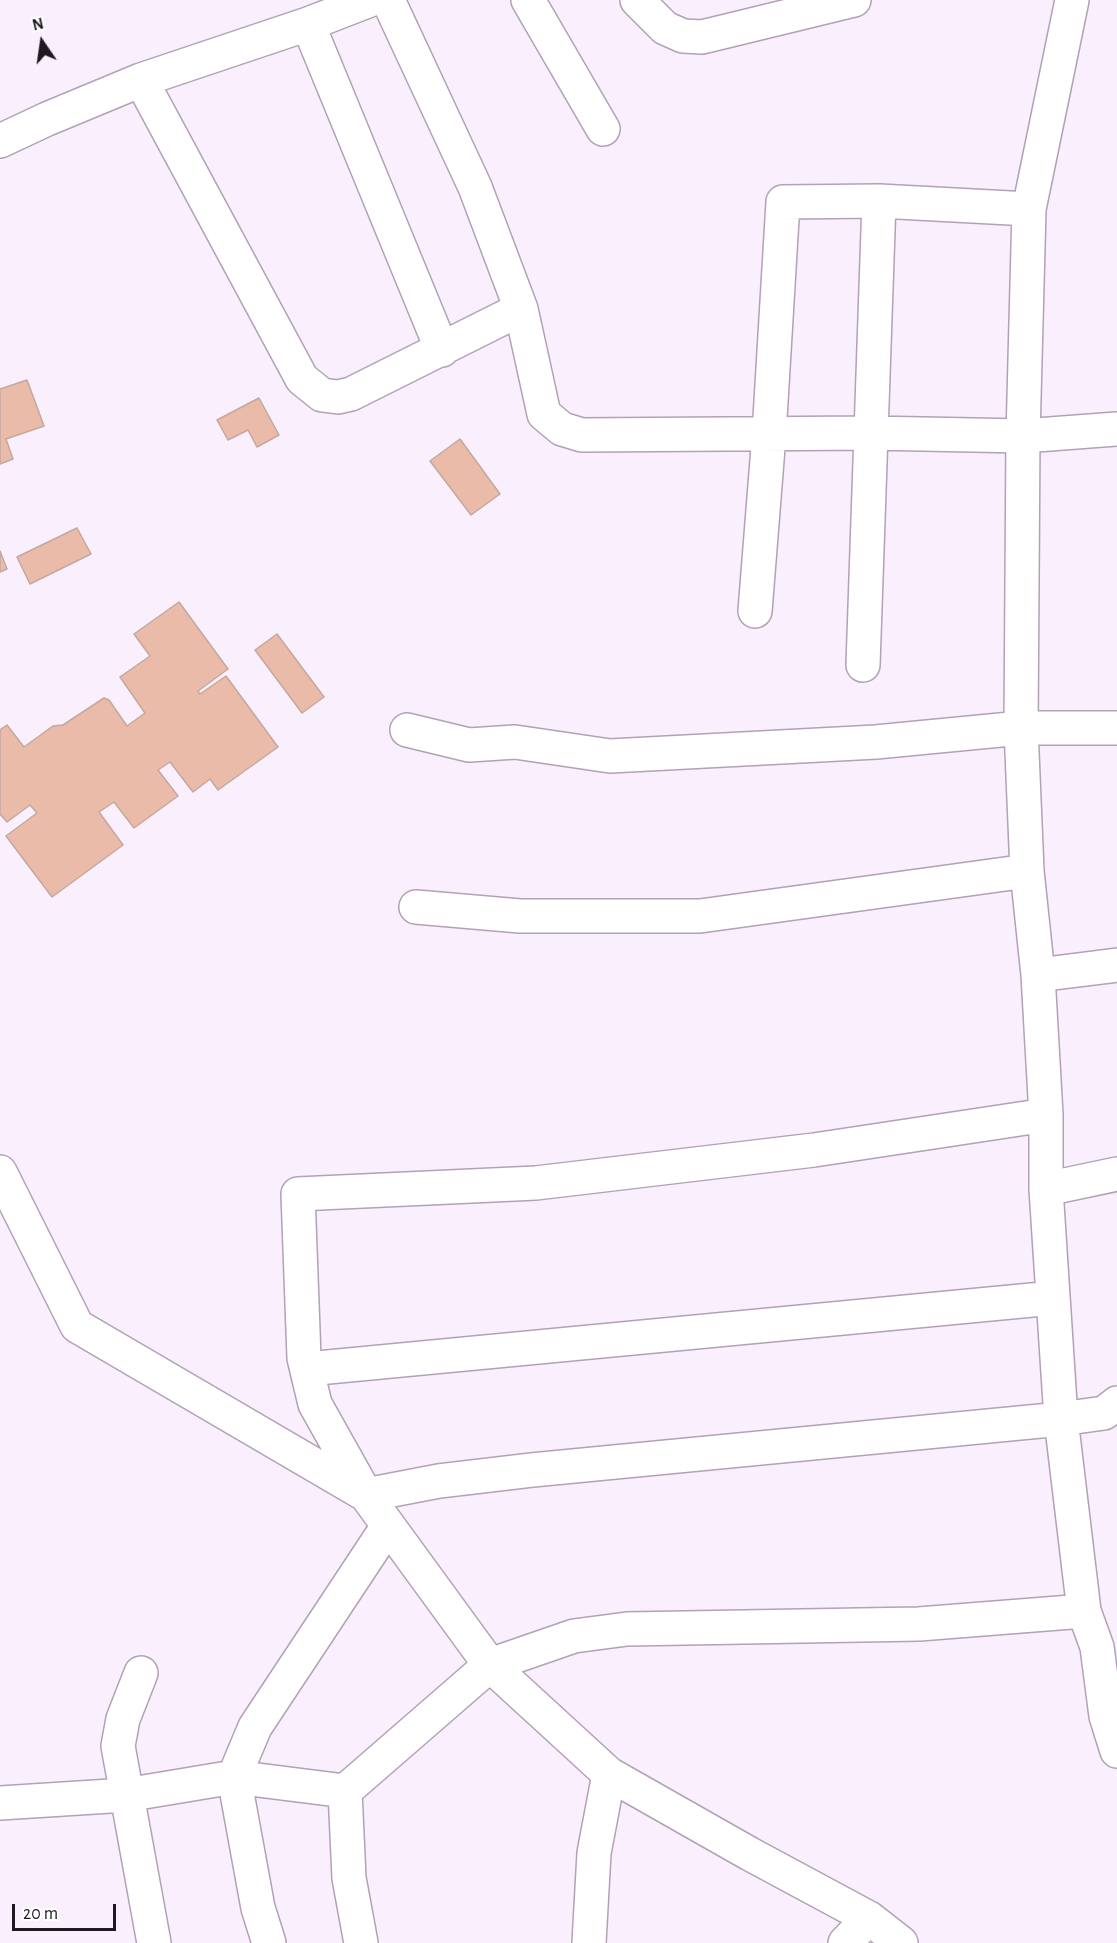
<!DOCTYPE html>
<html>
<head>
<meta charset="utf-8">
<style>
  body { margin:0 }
  #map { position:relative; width:1117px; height:1943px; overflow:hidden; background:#f9effd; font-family:"Alegreya Sans",sans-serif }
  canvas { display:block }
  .north { position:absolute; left:12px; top:12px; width:60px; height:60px; -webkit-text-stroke:4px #fff; paint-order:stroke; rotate:347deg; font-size:16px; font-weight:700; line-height:24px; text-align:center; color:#1e1820 }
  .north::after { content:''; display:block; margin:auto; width:21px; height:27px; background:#1e1820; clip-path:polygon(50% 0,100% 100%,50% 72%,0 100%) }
  .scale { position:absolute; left:12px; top:1904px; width:104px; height:27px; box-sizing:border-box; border:3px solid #1e1820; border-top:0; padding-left:8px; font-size:18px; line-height:21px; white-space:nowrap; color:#1e1820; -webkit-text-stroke:4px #fff; paint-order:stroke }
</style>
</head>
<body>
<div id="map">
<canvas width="1117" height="1943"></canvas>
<div class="north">N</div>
<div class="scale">20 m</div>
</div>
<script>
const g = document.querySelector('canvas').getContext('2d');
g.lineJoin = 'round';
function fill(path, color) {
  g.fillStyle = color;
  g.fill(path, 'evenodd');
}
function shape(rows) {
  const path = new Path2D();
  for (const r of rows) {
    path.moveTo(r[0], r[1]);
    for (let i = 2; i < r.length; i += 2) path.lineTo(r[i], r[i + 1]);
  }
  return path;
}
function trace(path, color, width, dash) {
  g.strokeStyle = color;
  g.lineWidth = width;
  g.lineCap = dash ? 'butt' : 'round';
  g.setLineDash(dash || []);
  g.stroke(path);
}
const building = shape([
  [27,380,44,426,6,439,13,459,0,464,0,389,27,380],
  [259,398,279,435,257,447,248,430,228,440,217,420,259,398],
  [460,439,500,494,471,515,430,461,460,439],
  [77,528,91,554,30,584,17,557,77,528],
  [0,551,7,569,0,572,0,551],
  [179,602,228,669,198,691,200,694,226,676,278,747,218,790,210,779,193,792,170,762,158,770,178,796,134,828,114,802,99,812,123,845,52,897,6,836,37,813,30,805,7,822,0,814,0,730,7,725,24,747,53,726,63,725,104,698,109,700,127,726,145,713,120,677,150,656,134,634,179,602],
  [277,634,324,697,302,713,255,650,277,634]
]);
fill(building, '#ebbbaa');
trace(building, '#c4a89e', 1.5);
const minor = shape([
  [528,0,603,129],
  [637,0,665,28,683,36,702,37,854,0],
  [1072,0,1029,209,1023,436,1021,728,1027,871,1038,975,1046,1115,1046,1189,1061,1419,1084,1611,1097,1647,1106,1716,1117,1751],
  [308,24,442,350],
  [141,80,302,379,322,395,338,397,351,394,521,309,475,187,388,0],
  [0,141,47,119,141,80,308,24,370,0],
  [521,309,544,414,562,429,582,435,871,433,1023,436,1117,429],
  [755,611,769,435,783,202,879,201,1029,209],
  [863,665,879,201],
  [407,730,469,745,515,742,610,756,876,742,1021,728,1117,728],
  [416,907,520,916,700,916,1027,871],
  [1038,975,1117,965],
  [0,1172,77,1326,366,1495,439,1481,532,1470,1061,1419,1104,1413,1117,1403],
  [1046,1189,1117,1174],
  [307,1369,1053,1298],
  [141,1673,123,1719,118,1746,154,1943],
  [345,1791,349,1878,361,1943],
  [0,1803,126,1795,234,1777,345,1791,490,1665,574,1636,627,1629,919,1624,1084,1611],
  [269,1943,258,1908,234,1777,255,1727,388,1526],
  [589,1943,594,1853,609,1774],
  [845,1943,869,1918],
  [901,1943,869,1918,750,1854,609,1774,490,1665,366,1495,315,1404,304,1358,298,1194,536,1183,814,1150,1046,1115]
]);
trace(minor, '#b2a1b7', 36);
trace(minor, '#fff', 33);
</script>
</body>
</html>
